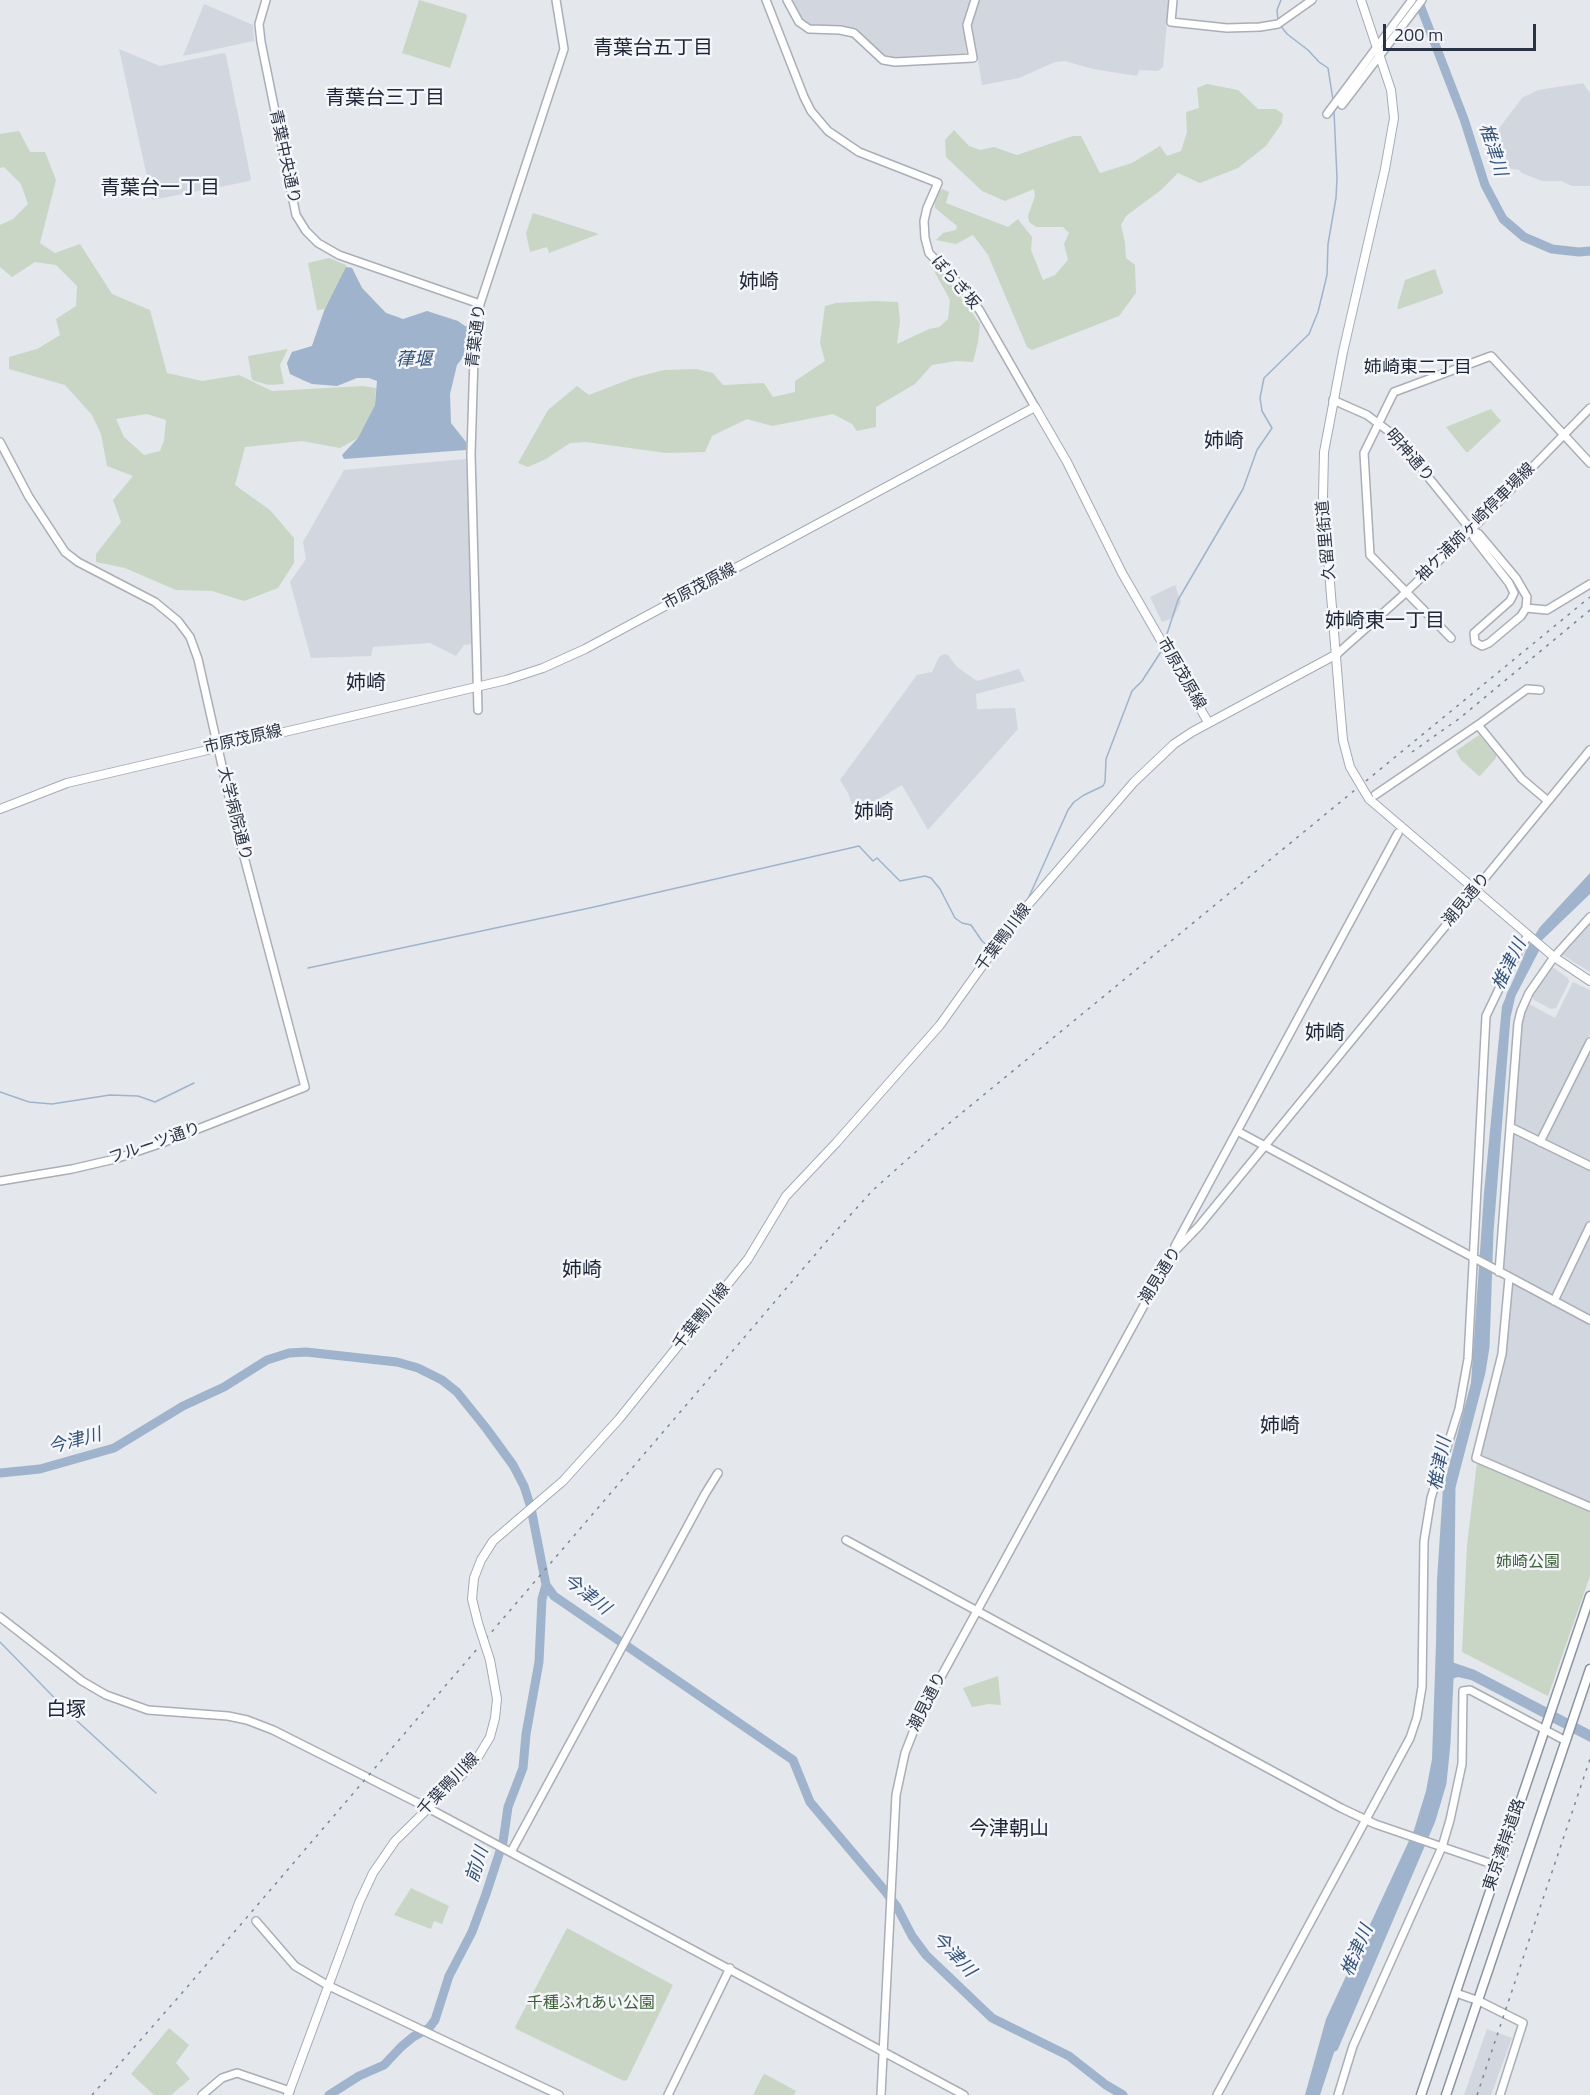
<!DOCTYPE html>
<html>
<head>
<meta charset="utf-8">
<style>
  body { margin:0 }
  #map { position:relative; width:1590px; height:2095px; overflow:hidden; background:#e4e7ec; font-family:"Titillium Web",sans-serif }
  canvas { display:block }
  .scale { position:absolute; left:1383px; top:24px; width:153px; height:27px; box-sizing:border-box; border:3px solid #2b3445; border-top:0; padding-left:8px; font-size:18px; line-height:21px; white-space:nowrap; color:#2b3445; -webkit-text-stroke:4px #f4f6f9; paint-order:stroke }
</style>
</head>
<body>
<div id="map">
<canvas width="1590" height="2095"></canvas>
<div class="scale">200 m</div>
</div>
<script>
const g = document.querySelector('canvas').getContext('2d');
g.lineJoin = 'round';
function fill(path, color) {
  g.fillStyle = color;
  g.fill(path, 'evenodd');
}
function shape(rows) {
  const path = new Path2D();
  for (const r of rows) {
    path.moveTo(r[0], r[1]);
    for (let i = 2; i < r.length; i += 2) path.lineTo(r[i], r[i + 1]);
  }
  return path;
}
function trace(path, color, width, dash) {
  g.strokeStyle = color;
  g.lineWidth = width;
  g.lineCap = dash ? 'butt' : 'round';
  g.setLineDash(dash || []);
  g.stroke(path);
}
function drawText(font, color, halo, rows, align = 'center') {
  g.font = font + ' "Titillium Web","Noto Sans JP",sans-serif';
  g.lineWidth = 5;
  g.setLineDash([]);
  g.textBaseline = 'middle';
  g.strokeStyle = halo;
  g.fillStyle = color;
  for (const [text, x, y, turn = 0] of rows) {
    g.save();
    g.translate(x, y);
    g.rotate((+turn || 0) * Math.PI / 180);
    g.textAlign = isNaN(turn) ? turn : align;
    if (halo) g.strokeText(text, 0, 0);
    g.fillText(text, 0, 0);
    g.restore();
  }
}
fill(shape([
  [792,0,972,0,964,20,966,53,890,58,877,52,867,40,855,30,841,26,810,25,803,21],
  [979,0,1169,0,1163,67,1158,71,1139,70,1137,76,1093,69,1065,61,1055,62,1019,78,982,85,972,25],
  [204,4,253,25,254,41,183,56],
  [119,49,160,66,224,53,226,55,251,179,250,181,152,200],
  [1583,83,1590,93,1590,186,1572,186,1561,181,1542,181,1522,173,1519,170,1502,167,1491,139,1522,98,1538,90],
  [466,459,473,644,464,645,456,656,430,643,373,647,371,656,311,658,290,582,306,559,303,542,344,470],
  [1175,585,1181,602,1173,618,1162,622,1150,597],
  [944,654,948,655,957,667,977,681,1019,669,1025,681,976,694,977,709,1015,708,1018,729,928,830,902,785,877,800,853,808,848,793,840,780,917,675,932,672,939,657],
  [1590,921,1590,972,1561,954],
  [1551,966,1568,978,1569,982,1556,1008,1551,1009,1534,1000,1531,994],
  [1573,982,1590,990,1590,1034,1540,1134,1535,1136,1517,1127,1514,1122,1521,1032,1524,1010,1527,1003,1555,1018],
  [1590,1049,1590,1163,1547,1142,1546,1137],
  [1517,1133,1590,1170,1590,1220,1554,1293,1548,1295,1504,1271,1503,1269,1513,1136],
  [1590,1234,1590,1316,1560,1301,1559,1296],
  [1515,1284,1590,1323,1590,1504,1483,1458,1480,1452,1504,1359,1511,1285],
  [1487,2029,1512,2038,1491,2095,1464,2095]
]), '#d2d6de');
fill(shape([
  [419,0,466,14,467,17,450,68,402,53],
  [1207,84,1238,90,1258,109,1276,109,1283,114,1282,123,1266,146,1238,168,1200,183,1178,173,1161,190,1126,216,1121,225,1125,243,1126,258,1135,265,1136,293,1119,316,1032,350,1027,347,988,255,973,235,956,244,936,240,943,233,956,230,957,226,935,208,935,194,942,189,949,192,946,203,1008,227,1018,219,1032,237,1031,250,1043,280,1055,275,1068,260,1064,244,1069,233,1063,227,1036,227,1029,222,1028,216,1035,196,1034,189,1005,201,982,191,946,157,945,140,954,130,969,146,980,150,994,147,1017,155,1073,136,1081,136,1100,173,1132,163,1160,146,1167,156,1181,151,1187,132,1186,112,1199,108,1197,88],
  [19,131,30,152,45,152,56,180,40,243,55,253,80,244,112,294,150,310,167,373,202,381,239,375,272,391,363,386,376,388,375,405,358,438,340,448,302,441,245,447,235,485,270,510,294,538,294,563,278,588,244,601,212,591,176,590,125,568,96,562,96,554,121,522,113,500,133,476,107,466,101,434,92,415,65,385,9,369,9,357,37,349,60,335,56,319,76,306,77,286,56,265,35,262,12,277,0,267,0,225,13,219,28,204,21,184,4,167,0,168,0,134],
  [147,414,166,420,164,441,160,451,144,455,124,437,116,419],
  [533,213,599,234,549,253,547,247,530,252,526,233],
  [329,258,346,265,346,267,352,268,362,288,386,313,401,318,325,385,304,381,290,374,287,363,292,352,312,346,325,309,317,310,308,263],
  [1435,269,1443,292,1442,294,1399,309,1397,308,1405,280],
  [934,271,945,274,980,324,978,342,973,362,956,361,932,365,915,384,876,407,876,427,857,431,852,424,833,414,772,426,747,419,712,436,705,452,666,453,586,442,570,443,546,459,528,467,518,463,548,410,577,386,589,395,633,378,664,370,696,369,713,373,723,385,764,383,773,397,795,392,795,381,825,361,820,343,825,306,836,303,873,301,898,302,900,321,897,344,929,329,939,327,948,319,950,300],
  [288,349,280,365,284,384,268,385,252,380,248,356],
  [1491,409,1501,421,1468,452,1466,452,1446,427],
  [1479,735,1496,755,1496,758,1481,775,1479,776,1461,760,1456,751],
  [1477,1462,1590,1511,1590,1576,1548,1696,1462,1652,1467,1545],
  [998,1676,1001,1705,989,1704,972,1707,963,1688],
  [411,1888,449,1906,442,1924,434,1921,431,1929,394,1915],
  [567,1928,673,1985,627,2080,624,2081,516,2029,515,2027],
  [169,2028,189,2045,176,2063,190,2079,171,2095,154,2095,131,2074],
  [765,2074,796,2091,794,2095,753,2095,763,2075]
]), '#c9d6c5');
fill(shape([
  [346,267,352,268,362,288,386,313,403,319,427,311,458,321,465,326,473,327,471,347,457,365,450,394,451,423,466,442,466,450,344,459,342,455,358,438,375,405,377,381,369,378,357,378,337,386,312,384,290,374,287,363,292,352,312,346,324,311],
  [1590,873,1590,894,1538,944,1511,995,1506,1017,1489,1231,1485,1347,1481,1372,1451,1487,1449,1661,1475,1670,1590,1730,1590,1742,1471,1680,1458,1677,1449,1680,1446,1742,1442,1783,1431,1820,1344,2022,1320,2095,1305,2095,1326,2019,1414,1830,1426,1791,1432,1759,1436,1643,1437,1580,1443,1488,1471,1383,1484,1193,1502,1006,1528,946,1540,927]
]), '#9fb4cc');
trace(shape([
  [1278,21,1277,10,1281,0],
  [1280,25,1287,34,1308,50,1319,62,1328,68,1333,100],
  [1165,640,1178,600,1243,489,1257,450,1272,428,1262,411,1260,398,1264,378,1309,334,1318,312,1327,275,1328,244,1336,198,1337,178,1334,111],
  [1028,899,1068,810,1074,802,1084,795,1103,786,1105,782,1106,759,1132,691,1142,681,1162,650],
  [308,968,594,907,859,846,873,861,877,858,900,881,925,876,931,878,940,889,955,918,962,923,971,925,982,941,989,947,1002,931],
  [0,1092,29,1102,52,1104,110,1095,138,1096,155,1102,194,1083],
  [0,1642,76,1720,156,1793]
]), '#9fb4cc', 1.5);
trace(shape([
  [1418,0,1464,119,1485,185,1503,219,1524,237,1552,249,1579,252,1590,251],
  [0,1473,40,1469,114,1448,183,1406,224,1387,267,1360,289,1353,306,1352,397,1362,418,1368,442,1380,457,1392,486,1428,513,1465,524,1486,531,1508,546,1585,554,1596,793,1760,810,1802,885,1891,897,1907,912,1936,926,1955,992,2018,1069,2056,1106,2085,1123,2095],
  [1334,2047,1431,1820,1442,1783,1446,1743,1449,1680,1451,1487,1481,1372,1485,1347,1489,1232,1506,1017,1511,995,1537,945],
  [329,2095,359,2076,384,2065,401,2047,413,2037,429,2028,435,2020,449,1976,472,1932,486,1894,503,1842,508,1807,523,1768,526,1734,539,1662,542,1599,546,1585]
]), '#9fb4cc', 9);
const secondary = shape([
  [266,0,259,24,261,42,296,215,306,231,318,243,339,255,480,304],
  [766,0,804,97,811,111,828,131,859,152,938,183,927,208,924,221,925,238,929,253,965,290,980,311,1035,407],
  [787,0,799,22,809,29,840,30,854,33,883,60,895,62,973,58,967,25,975,0],
  [1173,0,1171,22,1227,28,1260,27,1278,24,1312,0],
  [1342,105,1422,0],
  [1327,114,1412,0],
  [1333,400,1367,415,1395,436,1471,530],
  [0,442,29,497,65,552,78,562,155,602,178,621,190,637,198,659,234,819,305,1087,162,1143,115,1159,72,1169,0,1181],
  [1471,530,1479,534,1490,547,1516,578,1527,597,1526,608,1521,616,1489,643,1482,646,1475,642,1474,633,1510,601,1514,593,1509,583,1474,538,1471,530],
  [1526,608,1547,610,1590,584],
  [1451,638,1370,555,1364,453,1394,392,1491,356,1590,463],
  [1337,654,1401,597,1471,530,1590,408],
  [478,710,471,454,474,357,480,304,564,49,556,0],
  [1478,725,1522,779,1548,801],
  [1375,795,1478,725,1527,689,1540,690],
  [1510,1127,1590,1166],
  [1237,1131,1590,1320],
  [1540,1142,1590,1042],
  [1175,1246,1398,833],
  [1499,1272,1518,1023,1521,1011,1529,993,1554,957,1590,917],
  [1509,1278,1502,1354,1476,1458,1590,1507],
  [1554,1301,1590,1226],
  [846,1540,1341,1808,1375,1824,1498,1866],
  [0,1617,82,1681,106,1695,148,1710,228,1716,247,1720,273,1730,428,1808,964,2095],
  [511,1852,705,1494,718,1473],
  [256,1921,295,1966,329,1986,559,2095],
  [1456,1993,1479,2001,1523,2023,1500,2095],
  [202,2095,222,2078,237,2073,290,2091],
  [668,2095,730,1968],
  [881,2095,896,1795,905,1753,919,1717,1172,1254,1199,1226,1590,750],
  [1217,2095,1410,1738,1417,1717,1422,1687,1424,1541,1431,1498,1459,1409,1468,1359,1486,1016,1508,970,1528,935],
  [1338,2095,1353,2046,1442,1847,1450,1820,1462,1764,1463,1691,1470,1690,1566,1741]
]);
const primary = shape([
  [1340,706,1323,497,1324,452,1343,352,1385,169,1394,118,1391,90,1361,0],
  [1369,799,1554,957,1590,981],
  [0,809,67,783,506,680,543,668,585,649,1035,407,1067,462,1122,573,1208,722],
  [478,1623,472,1599,474,1578,481,1560,493,1541,563,1481,619,1419,748,1259,786,1196,836,1143,940,1025,1015,920,1134,782,1174,744,1192,732,1337,654],
  [288,2095,359,1903,373,1873,395,1841,475,1762,490,1737,495,1718,497,1699,490,1660]
]);
const highway = shape([
  [1421,2095,1590,1596],
  [1446,2095,1590,1669]
]);
trace(secondary, '#a9aeb7', 10);
trace(primary, '#a3abb8', 10);
trace(highway, '#8b94a3', 11);
trace(secondary, '#fff', 7);
trace(primary, '#fff', 8);
trace(highway, '#fff', 8);
trace(shape([
  [1412,752,1460,718,1590,610],
  [92,2095,176,2000,826,1242,872,1191,930,1139,1590,597],
  [1477,2095,1590,1759]
]), '#7d8696', 1.5, [3, 6]);
const primaryBridge = shape([
  [1340,706,1343,740,1350,767,1369,799],
  [478,1623,490,1660]
]);
trace(primaryBridge, '#a3abb8', 10, []);
trace(primaryBridge, '#fff', 8);
drawText('16px', '#2b3445', '#f4f6f9', [
  ["青葉中央通り",284,157,78],
  ["ぼらぎ坂",955,283,49],
  ["青葉通り",477,336,-83],
  ["明神通り",1409,456,49],
  ["袖ケ浦姉ヶ崎停車場線",1476,523,-45],
  ["久留里街道",1327,540,-95],
  ["市原茂原線",700,587,-28],
  ["市原茂原線",1181,674,60],
  ["市原茂原線",243,740,-13],
  ["大学病院通り",234,814,76],
  ["潮見通り",1467,900,-50],
  ["千葉鴨川線",1004,938,-53],
  ["フルーツ通り",155,1144,-19],
  ["潮見通り",1161,1276,-58],
  ["千葉鴨川線",702,1317,-51],
  ["潮見通り",928,1702,-63],
  ["千葉鴨川線",449,1785,-46],
  ["東京湾岸道路",1505,1845,-71]
]);
drawText('16px', '#3f6138', '#f4f6f9', [
  ["姉崎公園",1528,1563],
  ["千種ふれあい公園",591,2004]
]);
drawText('italic 18px', '#34527a', '#f4f6f9', [
  ["椎津川",1492,150,72],
  ["葎堰",414,361],
  ["椎津川",1510,965,-64],
  ["今津川",75,1442,-15],
  ["椎津川",1441,1464,-79],
  ["今津川",586,1595,38],
  ["前川",478,1865,-72],
  ["椎津川",1358,1951,-67],
  ["今津川",953,1955,47]
]);
drawText('18px', '#1d2536', '#f4f6f9', [
  ["姉崎東二丁目",1418,369]
]);
drawText('20px', '#1d2536', '#f4f6f9', [
  ["青葉台五丁目",653,49],
  ["青葉台三丁目",385,99],
  ["青葉台一丁目",160,189],
  ["姉崎",759,283],
  ["姉崎",1224,442],
  ["姉崎東一丁目",1385,622],
  ["姉崎",366,684],
  ["姉崎",874,813],
  ["姉崎",1325,1034],
  ["姉崎",582,1271],
  ["姉崎",1280,1427],
  ["白塚",66,1711],
  ["今津朝山",1009,1830]
]);
</script>
</body>
</html>
